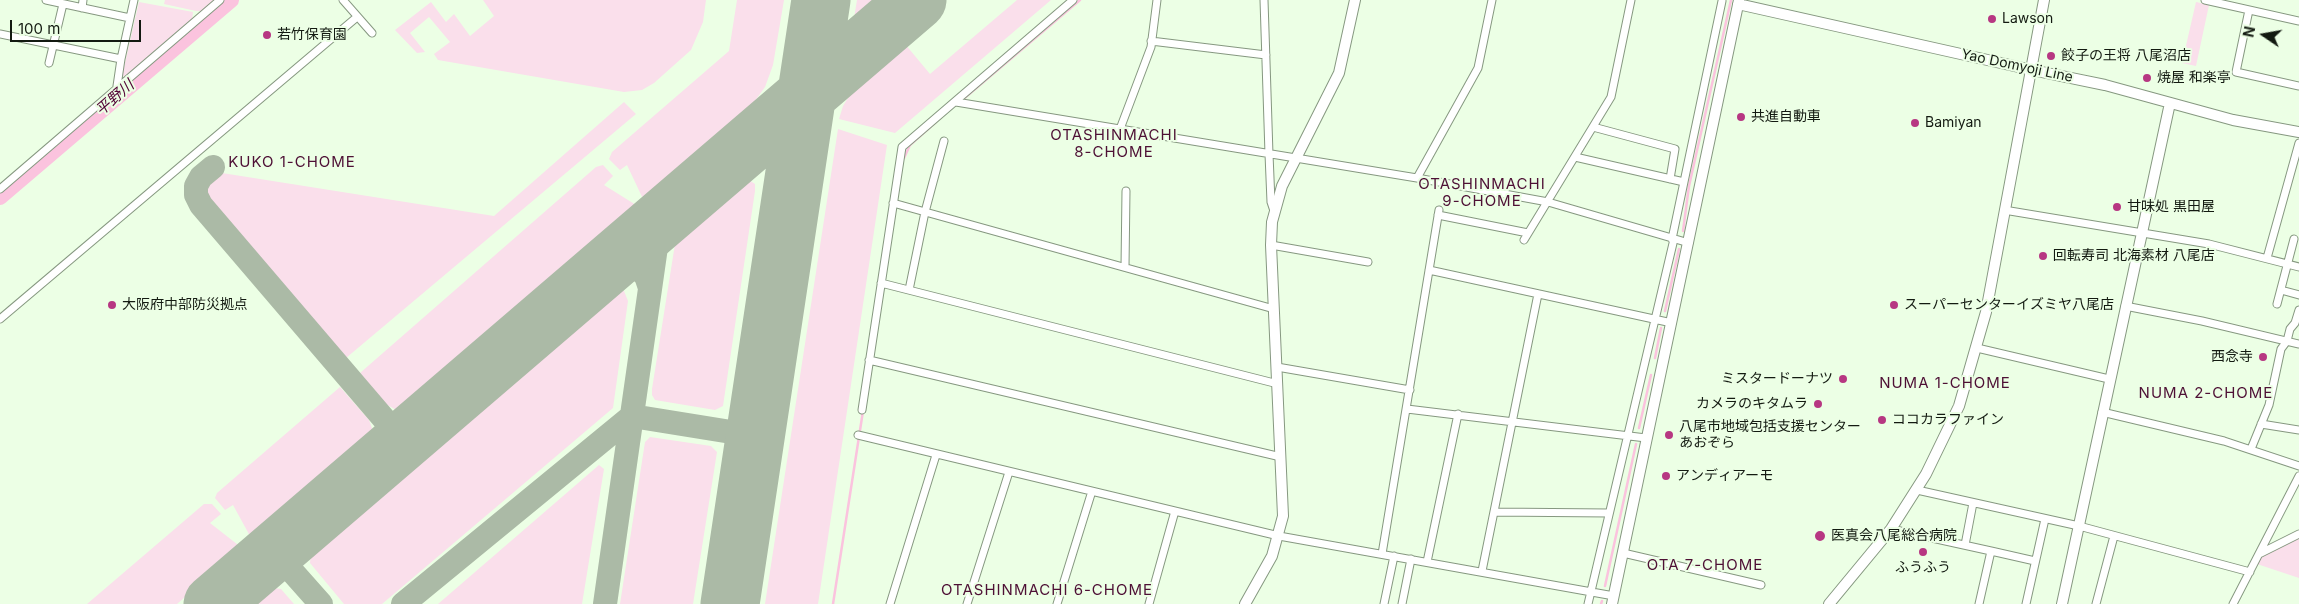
<!DOCTYPE html>
<html>
<head>
<meta charset="utf-8">
<style>
  body { margin:0 }
  #map { position:relative; width:2299px; height:604px; overflow:hidden; background:#ecffe5; font-family:Inter,sans-serif }
  canvas { display:block }
  .north { position:absolute; left:2239px; top:10px; width:50px; height:50px; -webkit-text-stroke:4px #ecffe5; paint-order:stroke; rotate:282deg; font-size:14px; font-weight:700; line-height:20px; text-align:center; color:#131a11 }
  .north::after { content:''; display:block; margin:auto; width:18px; height:22px; background:#131a11; clip-path:polygon(50% 0,100% 100%,50% 72%,0 100%) }
  .scale { position:absolute; left:10px; top:20px; width:131px; height:22px; box-sizing:border-box; border:2px solid #131a11; border-top:0; padding-left:6px; font-size:15px; line-height:18px; white-space:nowrap; color:#131a11; -webkit-text-stroke:4px #ecffe5; paint-order:stroke }
</style>
</head>
<body>
<div id="map">
<canvas width="2299" height="604"></canvas>
<div class="north">N</div>
<div class="scale">100 m</div>
</div>
<script>
const g = document.querySelector('canvas').getContext('2d');
g.lineJoin = 'round';
function fill(path, color) {
  g.fillStyle = color;
  g.fill(path, 'evenodd');
}
function shape(rows) {
  const path = new Path2D();
  for (const r of rows) {
    path.moveTo(r[0], r[1]);
    for (let i = 2; i < r.length; i += 2) path.lineTo(r[i], r[i + 1]);
  }
  return path;
}
function trace(path, color, width, dash) {
  g.strokeStyle = color;
  g.lineWidth = width;
  g.lineCap = dash ? 'butt' : 'round';
  g.setLineDash(dash || []);
  g.stroke(path);
}
function drawText(font, color, halo, rows, align = 'center') {
  g.font = font + ' Inter,"Noto Sans JP",sans-serif';
  g.lineWidth = 4;
  g.setLineDash([]);
  g.textBaseline = 'middle';
  g.strokeStyle = halo;
  g.fillStyle = color;
  for (const [text, x, y, turn = 0] of rows) {
    g.save();
    g.translate(x, y);
    g.rotate((+turn || 0) * Math.PI / 180);
    g.textAlign = isNaN(turn) ? turn : align;
    if (halo) g.strokeText(text, 0, 0);
    g.fillText(text, 0, 0);
    g.restore();
  }
}
fill(shape([
  [165,0,215,0,203,11,196,11,164,4],
  [483,0,706,0,703,22,691,50,654,83,642,90,624,92,438,60,434,54,450,42,429,17,410,33,425,52,417,53,395,30,431,2,446,22,454,14,470,36,494,16],
  [737,0,784,0,773,65,765,87,752,105,644,201,627,165,620,170,609,159,612,152,729,51],
  [857,0,875,0,854,18],
  [1017,0,1051,0,895,133,839,119,843,106,853,90,905,44,930,74],
  [139,2,193,12,192,21,127,77,122,76],
  [2196,2,2209,5,2196,66,2182,63],
  [624,102,636,114,346,358,209,198,207,190,209,183,222,173,494,216],
  [838,129,887,145,818,604,765,604],
  [603,165,613,176,604,185,636,205,409,404,398,411,384,403,360,373,596,167],
  [749,180,755,184,755,191,723,406,715,410,655,400,652,395,652,389,675,244],
  [619,291,624,291,628,301,613,408,382,604,344,604,310,563,311,555],
  [340,387,369,420,373,431,369,437,250,536,233,505,225,510,215,498,217,493],
  [650,437,711,446,717,452,693,604,620,604,645,442],
  [599,465,604,469,582,604,438,604],
  [204,504,212,504,221,514,210,523,242,548,177,604,87,604],
  [2299,534,2299,578,2254,563,2258,554],
  [274,588,281,589,294,604,255,604]
]), '#fadfeb');
trace(shape([
  [961,101,1080,0],
  [904,158,910,145,936,122],
  [1683,231,1689,186,1731,0],
  [1665,311,1679,249],
  [1655,358,1661,328],
  [1639,428,1651,375],
  [1605,586,1636,444],
  [833,604,863,411],
  [1601,604,1602,601]
]), '#fbc3de', 2.5);
trace(shape([
  [0,197,231,0]
]), '#fbc3de', 16);
trace(shape([
  [213,167,201,177,196,186,196,195,201,205,402,440],
  [607,265,627,264,638,268,646,276,650,288],
  [274,551,321,604],
  [403,604,632,416,756,436],
  [605,604,660,219]
]), '#abbaa6', 24);
trace(shape([
  [213,604,917,0],
  [730,604,821,0]
]), '#abbaa6', 59);
const street = shape([
  [46,0,130,18],
  [343,0,372,33],
  [1264,0,1269,154,1271,202,1274,211],
  [2205,0,2299,21],
  [82,8,83,0],
  [2249,10,2236,72,2299,86],
  [0,34,121,59],
  [1151,41,1266,55],
  [49,63,63,4],
  [117,86,121,59,134,0],
  [956,102,1417,178,1548,202,1689,243],
  [1593,127,1675,149,1670,179],
  [1120,129,1151,47,1157,0],
  [1575,157,1684,182],
  [1417,178,1478,68,1492,0],
  [0,189,220,0],
  [893,203,1274,309],
  [2004,210,2209,244,2299,267],
  [1438,215,1528,233],
  [1672,239,1722,1],
  [1524,240,1611,97,1631,0],
  [1271,245,1368,262],
  [2267,258,2299,143],
  [1125,267,1126,191],
  [1429,270,1672,323],
  [881,283,1278,384],
  [909,290,925,212,944,141],
  [2281,290,2299,295],
  [2277,304,2294,239],
  [2125,306,2202,321,2299,344],
  [0,319,357,17],
  [1977,348,2109,379],
  [869,360,1281,457],
  [1277,367,1410,390],
  [1407,409,1646,438],
  [862,410,902,147,1073,0],
  [2102,412,2224,441,2299,466],
  [2261,424,2299,430],
  [858,435,1279,536,1614,596],
  [2251,449,2269,405,2281,349,2287,341,2290,329,2295,323,2299,310],
  [1917,490,2079,526,2250,572],
  [1494,512,1609,513],
  [1891,529,1991,551,1979,604],
  [1965,545,1973,503],
  [1991,551,2035,561],
  [1623,553,1761,585],
  [1382,554,1439,210],
  [2259,554,2299,534],
  [1427,562,1458,414],
  [1482,571,1538,294],
  [890,604,936,455],
  [967,604,1009,472],
  [1057,604,1092,491],
  [1149,604,1175,511],
  [1384,604,1394,556],
  [1402,604,1411,559],
  [1588,604,1674,239],
  [2026,604,2045,519],
  [2096,604,2114,536],
  [2233,604,2299,476]
]);
const secondary = shape([
  [1738,4,2032,70,2105,85,2233,120,2299,132],
  [1245,604,1272,556,1283,516,1271,245,1272,222,1282,186,1339,73,1355,0],
  [1612,604,1739,0],
  [1829,604,1891,529,1926,474,1959,406,1986,312,2044,0],
  [2062,604,2170,103]
]);
trace(street, '#869880', 9);
trace(secondary, '#869880', 12);
trace(street, '#fff', 7);
trace(secondary, '#fff', 10);
for (const [x, y, r, color] of [
  [1992,19,5,"#b73782"],
  [267,35,5,"#b73782"],
  [2051,56,5,"#b73782"],
  [2147,78,5,"#b73782"],
  [1741,117,5,"#b73782"],
  [1915,123,5,"#b73782"],
  [2117,207,5,"#b73782"],
  [2043,256,5,"#b73782"],
  [112,305,5,"#b73782"],
  [1894,305,5,"#b73782"],
  [2263,357,5,"#b73782"],
  [1843,379,5,"#b73782"],
  [1818,404,5,"#b73782"],
  [1882,420,5,"#b73782"],
  [1669,435,5,"#b73782"],
  [1666,476,5,"#b73782"],
  [1820,536,6,"#b73782"],
  [1923,552,5,"#b73782"]
]) {
  const dot = new Path2D();
  dot.arc(x, y, r, 0, 2 * Math.PI);
  g.fillStyle = color;
  g.fill(dot);
  trace(dot, '#ecffe5', 2);
}
drawText('14px', '#131a11', '#ecffe5', [
  ["Lawson",2002,19],
  ["若竹保育園",277,35],
  ["餃子の王将 八尾沼店",2061,56],
  ["焼屋 和楽亭",2157,78],
  ["共進自動車",1751,117],
  ["Bamiyan",1925,123],
  ["甘味処 黒田屋",2127,207],
  ["回転寿司 北海素材 八尾店",2053,256],
  ["大阪府中部防災拠点",122,305],
  ["スーパーセンターイズミヤ八尾店",1904,305],
  ["西念寺",2253,357,"right"],
  ["ミスタードーナツ",1833,379,"right"],
  ["カメラのキタムラ",1808,404,"right"],
  ["ココカラファイン",1892,420],
  ["八尾市地域包括支援センター",1679,427],
  ["あおぞら",1679,443],
  ["アンディアーモ",1676,476],
  ["医真会八尾総合病院",1831,536],
  ["ふうふう",1923,568,"center"]
], 'left');
drawText('14px', '#131a11', '#ecffe5', [
  ["Yao Domyoji Line",2017,66,12]
]);
drawText('italic 15px', '#520135', '#ecffe5', [
  ["平野川",115,98,-41]
]);
g.letterSpacing = '1px';
drawText('15px', '#4e1035', '#ecffe5', [
  ["OTASHINMACHI",1114,135],
  ["8-CHOME",1114,152],
  ["KUKO 1-CHOME",292,162],
  ["OTASHINMACHI",1482,184],
  ["9-CHOME",1482,201],
  ["NUMA 1-CHOME",1945,383],
  ["NUMA 2-CHOME",2206,393],
  ["OTA 7-CHOME",1705,565],
  ["OTASHINMACHI 6-CHOME",1047,590]
]);
g.letterSpacing = '0px';
</script>
</body>
</html>
